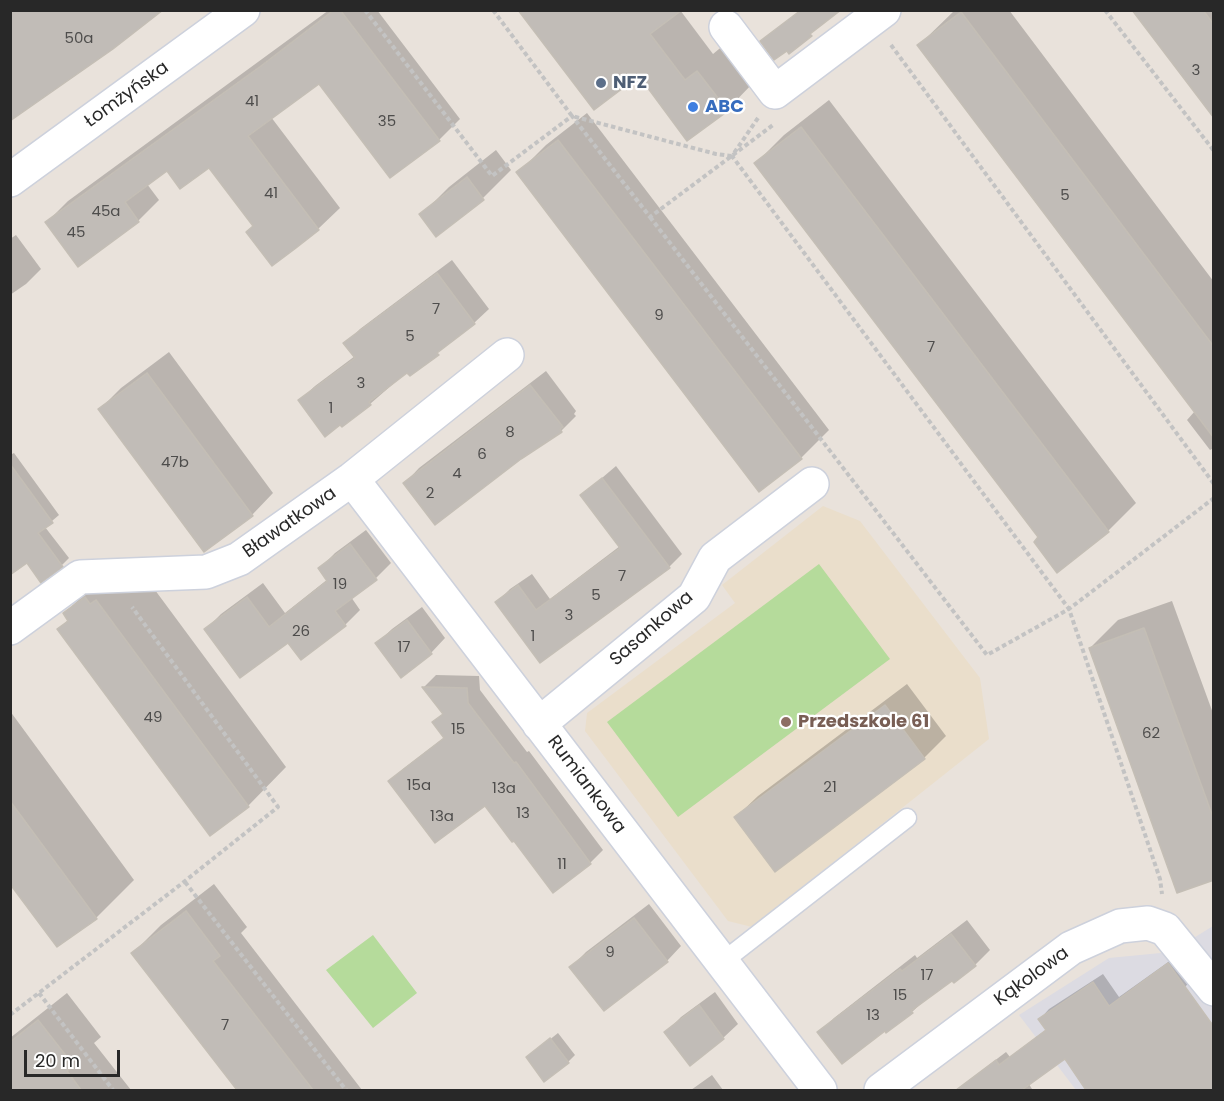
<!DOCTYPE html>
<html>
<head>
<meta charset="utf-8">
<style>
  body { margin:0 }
  #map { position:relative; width:1224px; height:1101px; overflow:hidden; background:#e9e2db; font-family:Poppins,sans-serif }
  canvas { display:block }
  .frame { position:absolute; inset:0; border:12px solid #282828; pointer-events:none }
  .scale { position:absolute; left:24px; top:1050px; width:96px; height:27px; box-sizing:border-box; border:3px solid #282828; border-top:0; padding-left:8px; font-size:18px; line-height:21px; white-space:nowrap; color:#282828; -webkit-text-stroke:4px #fff; paint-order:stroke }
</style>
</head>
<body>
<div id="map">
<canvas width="1224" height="1101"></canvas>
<div class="frame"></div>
<div class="scale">20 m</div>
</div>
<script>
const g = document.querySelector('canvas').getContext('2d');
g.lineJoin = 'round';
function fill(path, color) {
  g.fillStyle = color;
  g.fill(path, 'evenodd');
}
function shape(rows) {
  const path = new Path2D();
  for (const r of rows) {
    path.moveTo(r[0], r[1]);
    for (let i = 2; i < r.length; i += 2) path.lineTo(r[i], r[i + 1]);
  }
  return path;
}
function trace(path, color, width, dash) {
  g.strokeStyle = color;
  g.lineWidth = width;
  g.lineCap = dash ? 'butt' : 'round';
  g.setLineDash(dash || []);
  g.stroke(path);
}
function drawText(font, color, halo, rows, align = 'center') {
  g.font = font + ' Poppins,sans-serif';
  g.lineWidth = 4.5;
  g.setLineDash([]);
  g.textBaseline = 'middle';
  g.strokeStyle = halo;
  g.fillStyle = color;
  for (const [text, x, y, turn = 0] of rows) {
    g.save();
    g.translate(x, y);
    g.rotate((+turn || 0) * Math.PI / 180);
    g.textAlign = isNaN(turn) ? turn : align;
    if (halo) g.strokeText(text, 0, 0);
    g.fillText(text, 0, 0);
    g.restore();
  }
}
fill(shape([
  [1213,926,1213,1090,1076,1090,1019,1015,1109,958,1171,952]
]), '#dcdbe2');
fill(shape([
  [823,506,860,521,980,678,989,739,752,927,728,921,585,731,587,713,735,603,722,585]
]), '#eadecb');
fill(shape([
  [819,564,890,659,678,817,607,722],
  [373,935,417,993,373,1028,326,970]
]), '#b5db9b');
fill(shape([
  [329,10,377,10,460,119,439,140,320,82,271,117,340,208,318,229,272,264,255,225,209,166,167,169,147,184,159,200,138,221,47,222,68,201],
  [520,10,680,10,713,54,725,44,754,82,727,110,639,74],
  [955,10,1009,10,1214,282,1214,448,1210,450,1187,420,1195,411,919,45],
  [1134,10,1214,10,1214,115],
  [829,100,1136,503,1108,531,1040,537,756,163,784,135],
  [587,113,829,430,801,458,518,173,546,145],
  [496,150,511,170,483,198,436,235,421,215,449,187],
  [16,235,41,269,26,284,10,295,10,239],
  [452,260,489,309,474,323,408,371,370,404,300,400,315,386,355,356,345,344,360,329],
  [169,352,273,493,252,515,100,409,121,388],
  [546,371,576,411,574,414,576,416,561,431,405,483,419,468],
  [14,453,59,515,45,527,69,558,62,565,27,561,10,573,10,455],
  [616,466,682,554,669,567,541,661,497,602,510,589,532,574,550,599,620,546,582,495],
  [366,530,391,563,376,578,351,597,360,610,345,625,288,641,206,629,221,614,263,583,285,613,328,579,320,568,335,553],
  [135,563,286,767,248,806,210,834,59,629,69,619,65,613,103,575],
  [1172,601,1214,716,1214,878,1090,648,1118,620],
  [422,607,445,638,431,653,377,643,392,629],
  [436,675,479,676,480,690,527,752,529,751,603,850,590,863,553,891,485,804,390,781,403,769,445,737,434,722,444,713,424,687],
  [907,684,946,736,924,758,775,870,736,817,758,796],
  [10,711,134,880,96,918,10,881],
  [214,884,247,927,241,933,362,1090,238,1090,133,953,161,925],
  [649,904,681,946,667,961,571,967,586,952],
  [967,920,990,950,975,965,954,981,952,979,927,998,912,1012,819,1033,834,1018,915,955,917,958],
  [1178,955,1194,977,1185,987,1180,1046,1214,1021,1214,1090,1088,1090,1066,1057,1029,1084,1032,1089,1030,1090,956,1090,1006,1052,1010,1057,1047,1029,1040,1019,1049,1009,1103,974,1119,997],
  [715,992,738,1024,723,1038,666,1032,681,1017],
  [67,993,101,1037,94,1043,131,1090,10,1090,10,1038],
  [558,1033,575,1055,568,1062,528,1057],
  [712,1075,723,1090,691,1090]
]), '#0003');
const building = shape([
  [10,10,163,10,113,49,10,121,10,10],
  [334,10,340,10,440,141,390,178,319,84,248,136,319,230,296,248,272,266,246,232,253,226,209,168,180,189,167,171,125,202,139,222,78,267,45,222,261,66,334,10],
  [518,10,682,10,650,34,685,80,697,71,728,111,687,141,639,76,594,110,518,10],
  [801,10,841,10,810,34,812,36,789,54,787,51,774,60,760,41,801,10],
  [1132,10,1203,10,1214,25,1214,118,1132,10],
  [961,12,1214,347,1214,438,917,45,961,12],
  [801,127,1109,532,1057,573,1034,542,1038,537,754,163,801,127],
  [558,140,802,459,759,492,516,172,558,140],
  [467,177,484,200,436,237,419,214,467,177],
  [437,273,475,324,437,353,439,355,410,376,407,373,369,402,371,405,342,427,340,425,325,437,298,400,355,358,343,343,437,273],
  [147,373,253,516,204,552,98,409,147,373],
  [530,385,563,427,560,429,562,432,521,459,435,525,403,483,530,385],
  [10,464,53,523,38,533,63,567,41,583,27,563,10,575,10,464],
  [602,478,670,568,540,663,495,602,518,585,536,610,620,548,580,495,602,478],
  [350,544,377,580,335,611,346,626,301,660,288,643,240,678,204,629,247,597,269,627,327,581,318,568,350,544],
  [85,597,90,604,96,600,249,807,210,836,57,629,68,621,63,613,85,597],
  [407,620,432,654,401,678,375,643,407,620],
  [1144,628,1214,820,1214,880,1177,893,1089,648,1144,628],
  [422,687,467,688,468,703,514,763,516,762,591,864,553,893,514,841,512,842,485,806,435,843,388,781,444,738,432,722,443,714,422,687],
  [885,705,925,759,775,872,734,817,885,705],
  [10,801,97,919,57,947,10,884,10,801],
  [186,911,220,956,213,961,313,1090,237,1090,131,953,186,911],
  [634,918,668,962,604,1011,569,967,634,918],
  [951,934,976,966,954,983,952,981,911,1011,913,1013,886,1033,885,1031,842,1064,817,1032,900,969,902,971,951,934],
  [1168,963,1214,1027,1214,1090,1086,1090,1065,1059,1022,1090,956,1090,996,1060,999,1065,1046,1030,1038,1019,1093,982,1109,1006,1168,963],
  [699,1005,724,1039,690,1066,664,1032,699,1005],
  [38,1020,74,1066,67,1071,81,1090,10,1090,10,1042,38,1020],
  [550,1038,569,1063,544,1082,526,1057,550,1038]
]);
fill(building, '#c1bcb7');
trace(building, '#c4beb5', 1.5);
const service = shape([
  [721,963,907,818]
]);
const minor = shape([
  [726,27,775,92,884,10],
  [10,180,243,10],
  [352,479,820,1090],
  [10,628,80,577,206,572,239,559,352,479,507,355],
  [539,724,694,597,715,558,812,484],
  [881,1090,1071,948,1120,926,1148,923,1165,929,1214,989]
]);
trace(service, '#cdd1dc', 21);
trace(minor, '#cdd1dc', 36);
trace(shape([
  [365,10,492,176,572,116,650,217,773,125],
  [493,10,572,116,716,154,731,156],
  [1105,10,1214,151],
  [891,45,1214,484],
  [758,118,732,156,1069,609,1160,879,1162,894],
  [650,217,987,655,1069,609,1214,498],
  [185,882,346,1090],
  [39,993,113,1090],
  [10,1015,180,885,278,807,132,607]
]), '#c3c3c3', 4, [4.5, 3]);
trace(service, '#fff', 18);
trace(minor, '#fff', 33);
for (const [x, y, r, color] of [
  [601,83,6,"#5c6f8a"],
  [693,107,6,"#3f7fe0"],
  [786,722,6,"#8d6e63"]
]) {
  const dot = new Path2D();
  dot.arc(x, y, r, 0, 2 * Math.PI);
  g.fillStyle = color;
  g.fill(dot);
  trace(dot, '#fff', 2);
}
drawText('15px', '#4e4d4c', null, [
  ["50a",79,39],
  ["3",1196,71],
  ["41",252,102],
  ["35",387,122],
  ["41",271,194],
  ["5",1065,196],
  ["45a",106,212],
  ["45",76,233],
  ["7",436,310],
  ["9",659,316],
  ["5",410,337],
  ["7",931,348],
  ["3",361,384],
  ["1",331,409],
  ["8",510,433],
  ["6",482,455],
  ["47b",175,463],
  ["4",457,474],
  ["2",430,494],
  ["7",622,577],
  ["19",340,585],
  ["5",596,596],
  ["3",569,616],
  ["26",301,632],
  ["1",533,637],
  ["17",404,648],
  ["49",153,718],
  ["15",458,730],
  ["62",1151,734],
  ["15a",419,786],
  ["21",830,788],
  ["13a",504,789],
  ["13",523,814],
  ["13a",442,817],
  ["11",562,865],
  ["9",610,953],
  ["17",927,976],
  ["15",900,996],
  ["13",873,1016],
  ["7",225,1026]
]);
drawText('bold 18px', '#4e5e75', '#fff', [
  ["NFZ",613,83]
], 'left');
drawText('18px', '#282828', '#fff', [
  ["Łomżyńska",127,95,-36],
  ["Bławatkowa",290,523,-35],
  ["Sasankowa",652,629,-41],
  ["Rumiankowa",586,785,53],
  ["Kąkolowa",1032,977,-36]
]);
drawText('bold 18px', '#366cbe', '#fff', [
  ["ABC",705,107]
], 'left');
drawText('bold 18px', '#785e54', '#fff', [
  ["Przedszkole 61",798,722]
], 'left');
</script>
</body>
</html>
